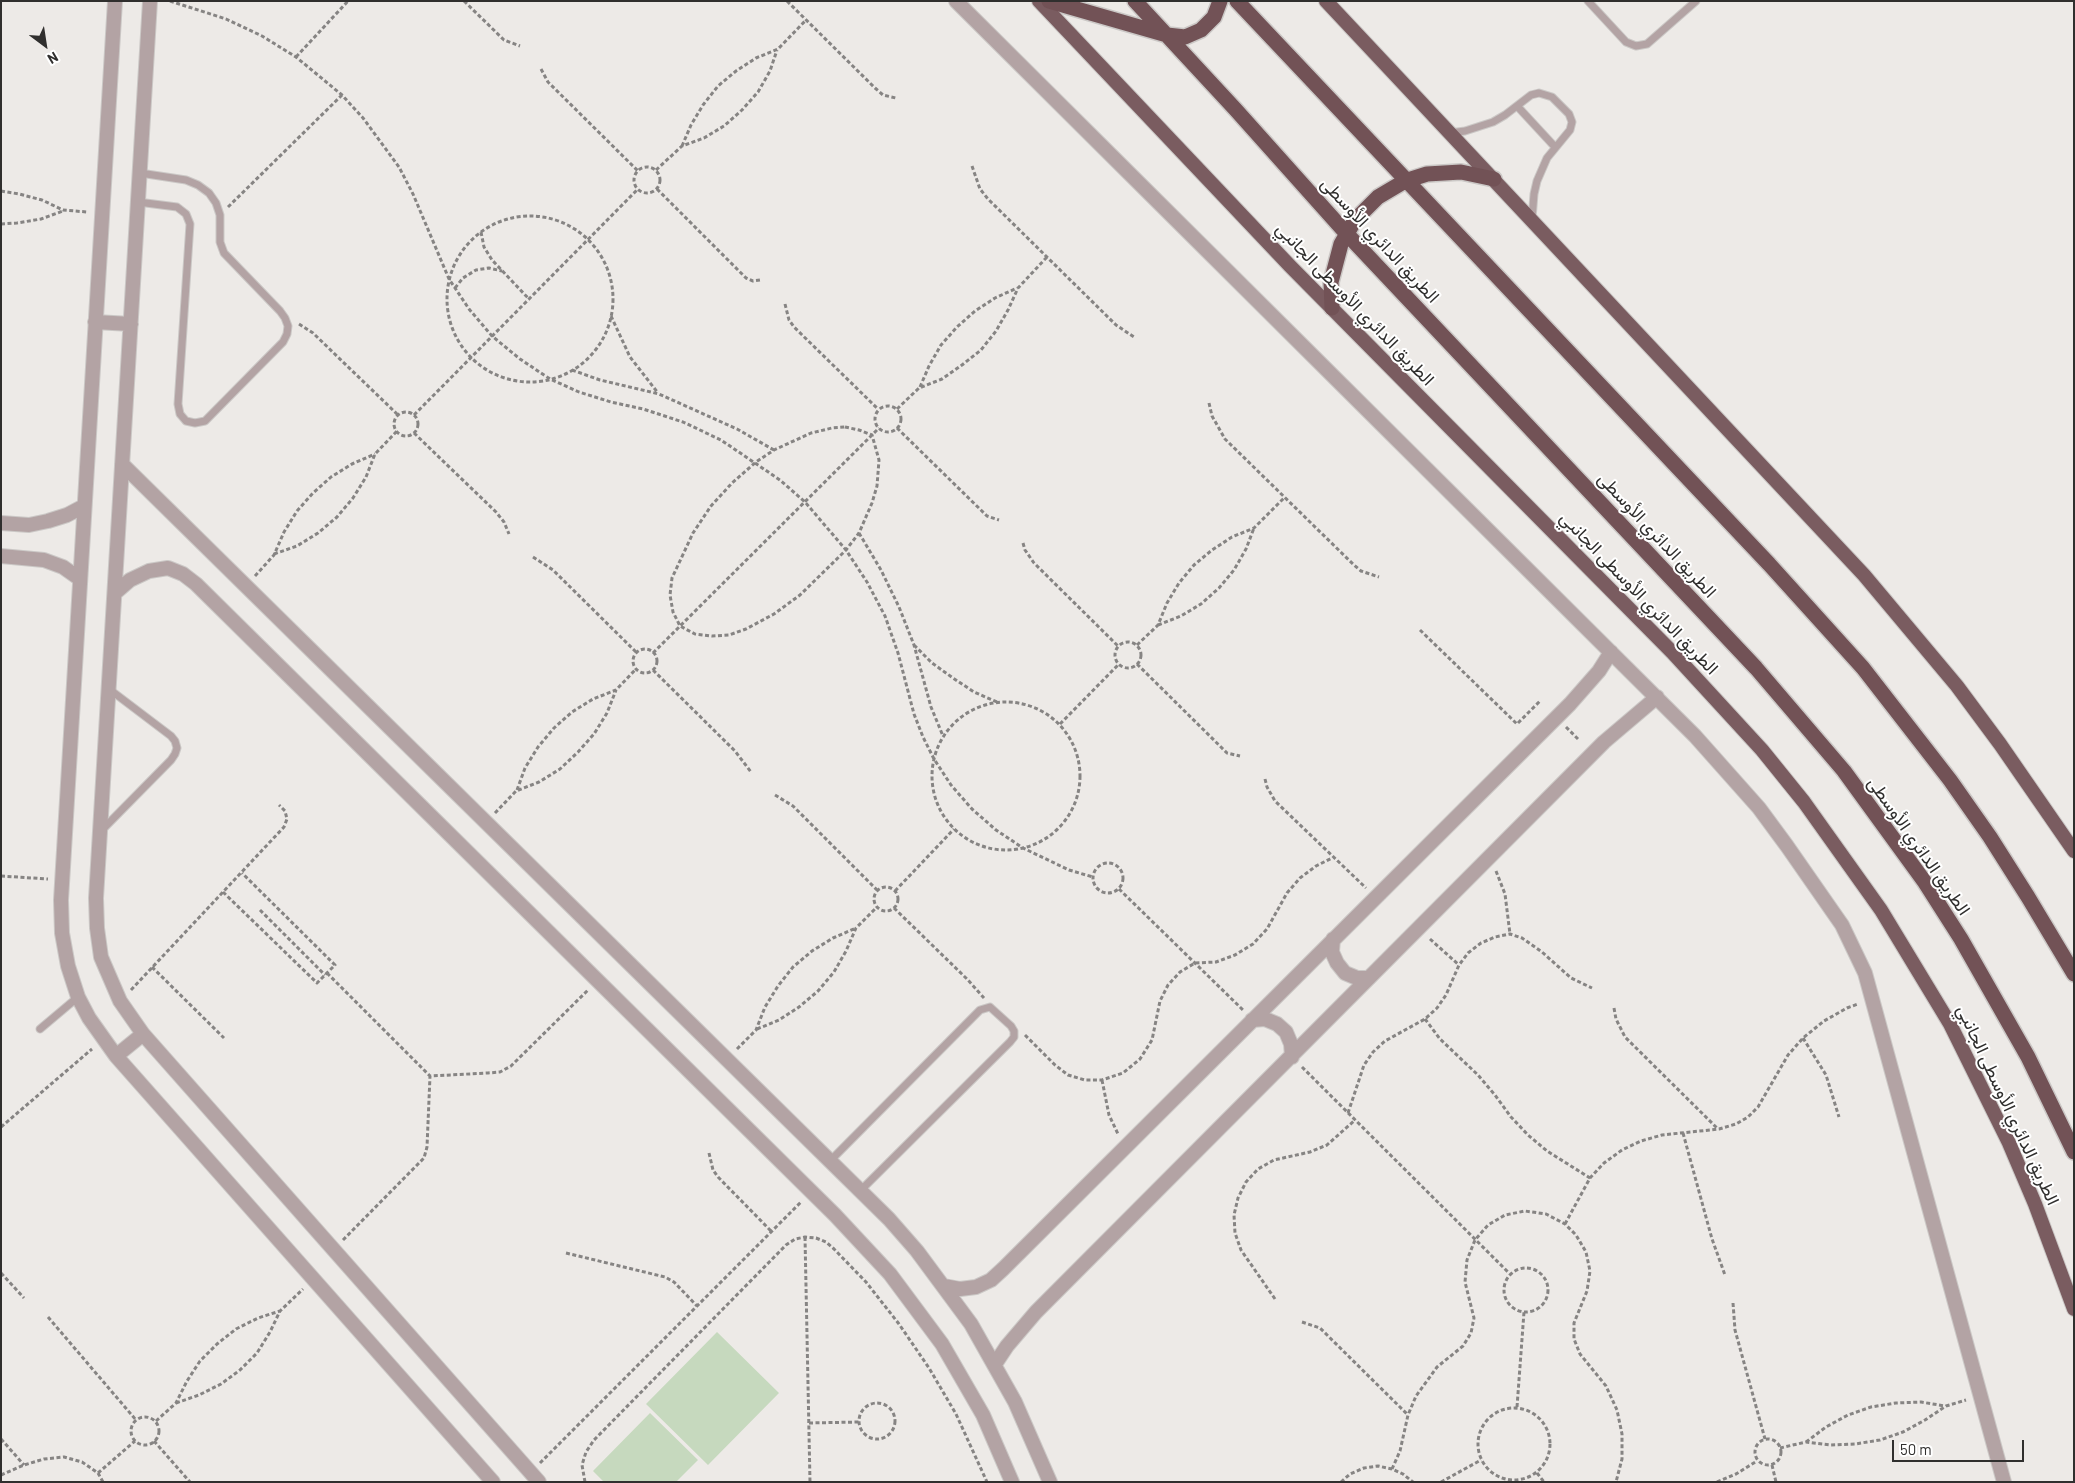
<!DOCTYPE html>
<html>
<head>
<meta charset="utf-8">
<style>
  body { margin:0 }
  #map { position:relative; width:2075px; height:1483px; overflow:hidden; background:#edeae7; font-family:Barlow,sans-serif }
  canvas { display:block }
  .frame { position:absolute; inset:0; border:2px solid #302f2e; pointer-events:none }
  .north { position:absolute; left:20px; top:20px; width:50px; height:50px; -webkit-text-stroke:4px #fff; paint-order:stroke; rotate:149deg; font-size:14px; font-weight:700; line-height:20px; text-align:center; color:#302f2e }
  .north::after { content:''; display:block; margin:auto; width:18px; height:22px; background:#302f2e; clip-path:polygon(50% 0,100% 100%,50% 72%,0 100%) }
  .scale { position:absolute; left:1892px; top:1440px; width:132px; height:22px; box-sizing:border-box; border:2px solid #302f2e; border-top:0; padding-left:6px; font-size:15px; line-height:18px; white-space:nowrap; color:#302f2e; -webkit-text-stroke:4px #fff; paint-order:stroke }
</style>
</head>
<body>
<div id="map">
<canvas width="2075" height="1483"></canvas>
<div class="frame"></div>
<div class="north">N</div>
<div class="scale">50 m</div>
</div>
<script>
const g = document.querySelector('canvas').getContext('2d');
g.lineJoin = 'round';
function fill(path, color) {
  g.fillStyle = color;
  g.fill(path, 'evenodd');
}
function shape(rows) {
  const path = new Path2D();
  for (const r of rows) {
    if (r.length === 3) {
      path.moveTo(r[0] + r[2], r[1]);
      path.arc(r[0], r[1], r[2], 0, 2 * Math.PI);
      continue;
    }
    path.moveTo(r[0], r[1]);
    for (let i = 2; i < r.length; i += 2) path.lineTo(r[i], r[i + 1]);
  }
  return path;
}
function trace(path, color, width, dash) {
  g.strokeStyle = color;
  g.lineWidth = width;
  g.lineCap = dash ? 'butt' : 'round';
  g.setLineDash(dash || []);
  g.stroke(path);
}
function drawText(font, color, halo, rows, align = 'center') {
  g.font = font + ' Barlow,Vazirmatn,sans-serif';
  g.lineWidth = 4;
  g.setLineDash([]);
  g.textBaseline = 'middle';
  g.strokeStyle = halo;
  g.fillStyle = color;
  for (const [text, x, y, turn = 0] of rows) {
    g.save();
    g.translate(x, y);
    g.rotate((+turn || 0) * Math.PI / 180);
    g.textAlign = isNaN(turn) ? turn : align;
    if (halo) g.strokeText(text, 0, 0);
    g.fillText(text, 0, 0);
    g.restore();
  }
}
fill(shape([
  [717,1332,779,1393,708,1465,646,1404],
  [650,1413,698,1460,676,1482,604,1482,593,1471]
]), '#c6d9be');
const service = shape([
  [1588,1,1626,42,1636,46,1647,44,1696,1],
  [1518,107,1555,147],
  [1450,133,1465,131,1493,122,1505,115,1531,95,1539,93,1552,97,1569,114,1572,122,1570,130,1547,158,1537,181,1534,194,1532,219],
  [138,202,177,207,186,214,190,224,178,404,180,414,186,421,195,423,205,421,283,342,287,334,288,326,285,318,280,311,224,253,220,242,220,215,216,203,209,193,198,185,186,180,140,173],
  [102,830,171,760,175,754,177,748,175,741,171,736,109,689],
  [40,1029,78,997],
  [830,1161,980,1010,990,1007,1011,1026,1014,1031,1014,1037,1010,1042,860,1191]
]);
const minor = shape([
  [115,1,61,900,62,933,68,966,78,997,89,1018,116,1056,493,1482],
  [150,1,96,898,97,928,101,957,120,1001,143,1034,539,1482],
  [956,1,1695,736,1759,808,1787,846,1842,925,1865,973,2004,1482],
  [95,322,131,324],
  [122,464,889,1219,917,1251,971,1324,1015,1402,1050,1482],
  [1,523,29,525,48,521,67,515,84,506],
  [1,556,44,560,63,567,80,579],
  [115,593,130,580,149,571,168,568,183,574,196,584,835,1215,890,1274,942,1344,983,1415,1012,1482],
  [1333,939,1332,952,1337,963,1345,973,1357,978,1369,978],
  [1252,1020,1265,1019,1277,1024,1286,1032,1291,1044,1292,1057],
  [116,1056,143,1034],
  [944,1286,960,1289,976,1287,991,1280,1003,1269,1570,704,1599,671,1611,652],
  [995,1364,1007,1346,1036,1312,1604,742,1657,697]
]);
const trunk = shape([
  [1039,1,1290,266,1672,652,1762,750,1804,802,1881,910,1950,1024,2009,1143,2035,1204,2074,1309],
  [1326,1,1864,575,1957,686,2000,744,2074,851]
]);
const motorway = shape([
  [1049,1,1167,35,1185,37,1201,30,1214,17,1220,1],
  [1135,1,1236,110,1346,233,1756,668,1844,771,1924,881,1961,939,2028,1057,2074,1152],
  [1237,1,1769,564,1863,668,1950,780,1990,837,2028,897,2074,974],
  [1332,308,1331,282,1341,244,1355,220,1378,197,1405,181,1427,174,1461,172,1494,179]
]);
trace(service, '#cbc8c6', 9);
trace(minor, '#cbc8c6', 16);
trace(trunk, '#cbc8c6', 16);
trace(motorway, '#cbc8c6', 18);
trace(shape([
  [170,1,226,19,262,36,296,57,342,95,363,118,399,167,413,194,449,279,469,309,492,336,520,359,550,379,579,392,611,402,643,409,683,422,721,440,780,480,805,502,846,550,867,582,885,616,898,653,914,714,923,737,934,759,951,785,972,809,996,830,1023,848,1069,870,1093,877],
  [464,1,504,40,520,46],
  [787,1,875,88,883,95,896,98],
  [296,57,348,1],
  [541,69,548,82,638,171],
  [682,146,691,125,703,105,718,86,736,71,756,58,778,49,806,20],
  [972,166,980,189,988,199,1116,325,1134,337],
  [647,180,13],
  [656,170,682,146,704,138,724,126,742,110,758,92,770,71,777,50],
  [657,189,746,278,753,281,760,280],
  [1,191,19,194,42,200,63,210,87,212],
  [228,207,342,95],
  [530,299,83],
  [1,224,17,223,41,219,63,211],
  [481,232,484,247,492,260,529,299],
  [455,288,463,278,476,270,489,268,502,271],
  [785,304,789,320,794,327,878,409],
  [611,316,630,357,658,393],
  [299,324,313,333,398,415],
  [572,370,600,380,659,394,737,429,774,450],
  [920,387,929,366,941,345,957,327,975,311,995,298,1017,288],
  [1209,403,1212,416,1225,439,1354,565,1361,571,1379,577],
  [888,419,13],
  [897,409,919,388,942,379,962,365,981,350,996,331,1008,310,1018,288,1047,257],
  [406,424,12],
  [414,415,638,189],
  [845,427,859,430,872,435,879,460,877,486,872,503,859,533,846,550,800,595,774,614,746,629,729,635,712,636,695,634,680,626,673,612,670,595,672,578,693,533,711,506,732,483,756,462,774,450,811,433,832,428,845,427],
  [897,428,987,516,999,520],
  [414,433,496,512,504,522,509,534],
  [859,533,881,570,899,607,914,645,931,707,943,736],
  [1023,543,1025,550,1034,563,1118,646],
  [274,554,297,546,318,533,337,517,353,498,366,477,375,454,397,431],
  [533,557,553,570,637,653],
  [255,576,274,555,284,532,297,511,313,493,331,477,352,464,375,454],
  [1158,625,1181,616,1201,604,1219,588,1234,570,1246,549,1254,528],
  [1420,630,1517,724,1540,701],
  [1128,655,13],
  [914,645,932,663,953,678,974,692,997,702],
  [1137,645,1158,625,1167,603,1179,583,1194,565,1212,550,1232,537,1254,528,1285,497],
  [645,661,12],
  [653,653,879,428],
  [1137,664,1227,753,1240,756],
  [653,670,735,751,751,772],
  [1006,776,74],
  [1060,724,1119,664],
  [1566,727,1578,739],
  [1265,779,1267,787,1275,801,1366,888],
  [517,790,525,768,538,747,554,728,572,712,593,699,616,690,636,669],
  [775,795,793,806,877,890],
  [495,813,516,791,539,782,560,769,578,752,594,734,607,713,616,690],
  [1108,878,15],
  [1496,871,1505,894,1510,934],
  [1,876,48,879],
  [886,899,12],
  [1119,889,1243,1010],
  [895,891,954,829],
  [223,892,317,983,335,965,242,873],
  [894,908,967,979,984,998],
  [260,910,325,975],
  [1430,939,1459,965],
  [152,967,224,1038],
  [327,973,430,1076],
  [131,990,284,827,287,819,285,811,279,805],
  [1614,1008,1616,1019,1625,1037,1718,1129],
  [1425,1019,1440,1039,1478,1075,1495,1095,1511,1117,1528,1135,1547,1151,1590,1178],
  [757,1029,779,1020,799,1007,818,991,834,972,846,951,856,928,877,907],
  [1025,1035,1055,1065,1068,1075,1085,1080,1102,1080,1123,1073,1140,1059,1152,1040,1160,1001,1168,985,1180,972,1195,963,1216,962,1235,955,1253,944,1267,929,1287,893,1300,878,1316,866,1334,857],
  [1803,1038,1826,1075,1839,1117],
  [737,1049,756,1030,765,1007,778,986,793,967,812,951,833,938,856,928],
  [1302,1067,1511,1275],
  [1102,1080,1109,1115,1118,1134],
  [1348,1113,1364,1065,1373,1052,1385,1041,1425,1019,1437,1008,1446,995,1459,965,1468,953,1481,943,1495,937,1510,934,1522,938,1542,952,1571,978,1592,988],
  [1,1127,92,1049],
  [1683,1133,1712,1239,1725,1275],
  [709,1153,713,1170,718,1177,772,1232],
  [1565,1224,1590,1178,1604,1163,1622,1150,1641,1141,1662,1135,1719,1129,1736,1124,1748,1117,1758,1107,1788,1055,1803,1038,1824,1021,1847,1008,1858,1004],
  [805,1237,810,1482],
  [343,1240,424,1158,427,1147,430,1076,488,1073,500,1072,511,1066,588,990],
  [566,1253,665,1277,674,1282,697,1306],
  [1526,1290,22],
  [1,1273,24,1298],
  [1275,1299,1241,1250,1235,1233,1234,1215,1238,1198,1246,1182,1258,1169,1274,1160,1310,1152,1327,1145,1355,1120],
  [1733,1303,1735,1330,1765,1439],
  [48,1317,136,1420],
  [1302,1322,1320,1328,1408,1415],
  [877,1421,18],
  [176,1403,199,1395,221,1384,240,1370,257,1353,270,1332,280,1311,303,1289],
  [1517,1407,1524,1312],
  [1514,1444,36],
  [145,1431,14],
  [156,1421,176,1403,187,1381,200,1361,217,1344,236,1329,258,1318,280,1311],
  [809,1423,859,1422],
  [1768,1452,13],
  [1,1439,24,1465],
  [154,1441,190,1482],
  [1806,1442,1826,1427,1848,1415,1871,1407,1896,1403,1921,1402,1945,1406],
  [1780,1448,1806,1442,1831,1445,1855,1444,1880,1440,1903,1432,1925,1420,1946,1406,1966,1400],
  [540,1463,801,1202],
  [1772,1465,1776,1482],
  [1392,1469,1400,1451,1408,1415,1416,1396,1437,1367,1463,1346,1471,1333,1474,1318,1465,1282,1467,1260,1475,1240,1488,1225,1505,1215,1525,1211,1546,1214,1565,1224,1576,1235,1586,1252,1590,1271,1587,1291,1574,1323,1574,1339,1580,1354,1606,1386,1617,1410,1622,1434,1622,1459,1616,1482],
  [98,1473,135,1441],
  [1537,1473,1544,1482],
  [1,1475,24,1465,44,1459,64,1457,82,1462,98,1473,103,1482],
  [585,1482,582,1465,586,1452,594,1440,786,1245,795,1239,805,1237,816,1238,826,1242,834,1249,866,1282,899,1324,929,1368,956,1414,987,1482],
  [1341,1482,1350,1474,1364,1468,1378,1466,1392,1469,1403,1474,1413,1482],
  [1441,1482,1481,1460],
  [1717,1482,1736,1474,1757,1461]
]), '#868483', 3, [4, 2.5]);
trace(service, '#b3a3a4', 7);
trace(minor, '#b3a3a4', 14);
trace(trunk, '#7a5c60', 14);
trace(motorway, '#725256', 15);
drawText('18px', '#302f2e', '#fff', [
  ["الطريق الدائري الأوسطى",1380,240,47],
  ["الطريق الدائري الأوسطى الجانبي",1355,304,46],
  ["الطريق الدائري الأوسطى",1657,535,47],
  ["الطريق الدائري الأوسطى الجانبي",1639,593,46],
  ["الطريق الدائري الأوسطى",1919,846,55],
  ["الطريق الدائري الأوسطى الجانبي",2008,1105,65]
]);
</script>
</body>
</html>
